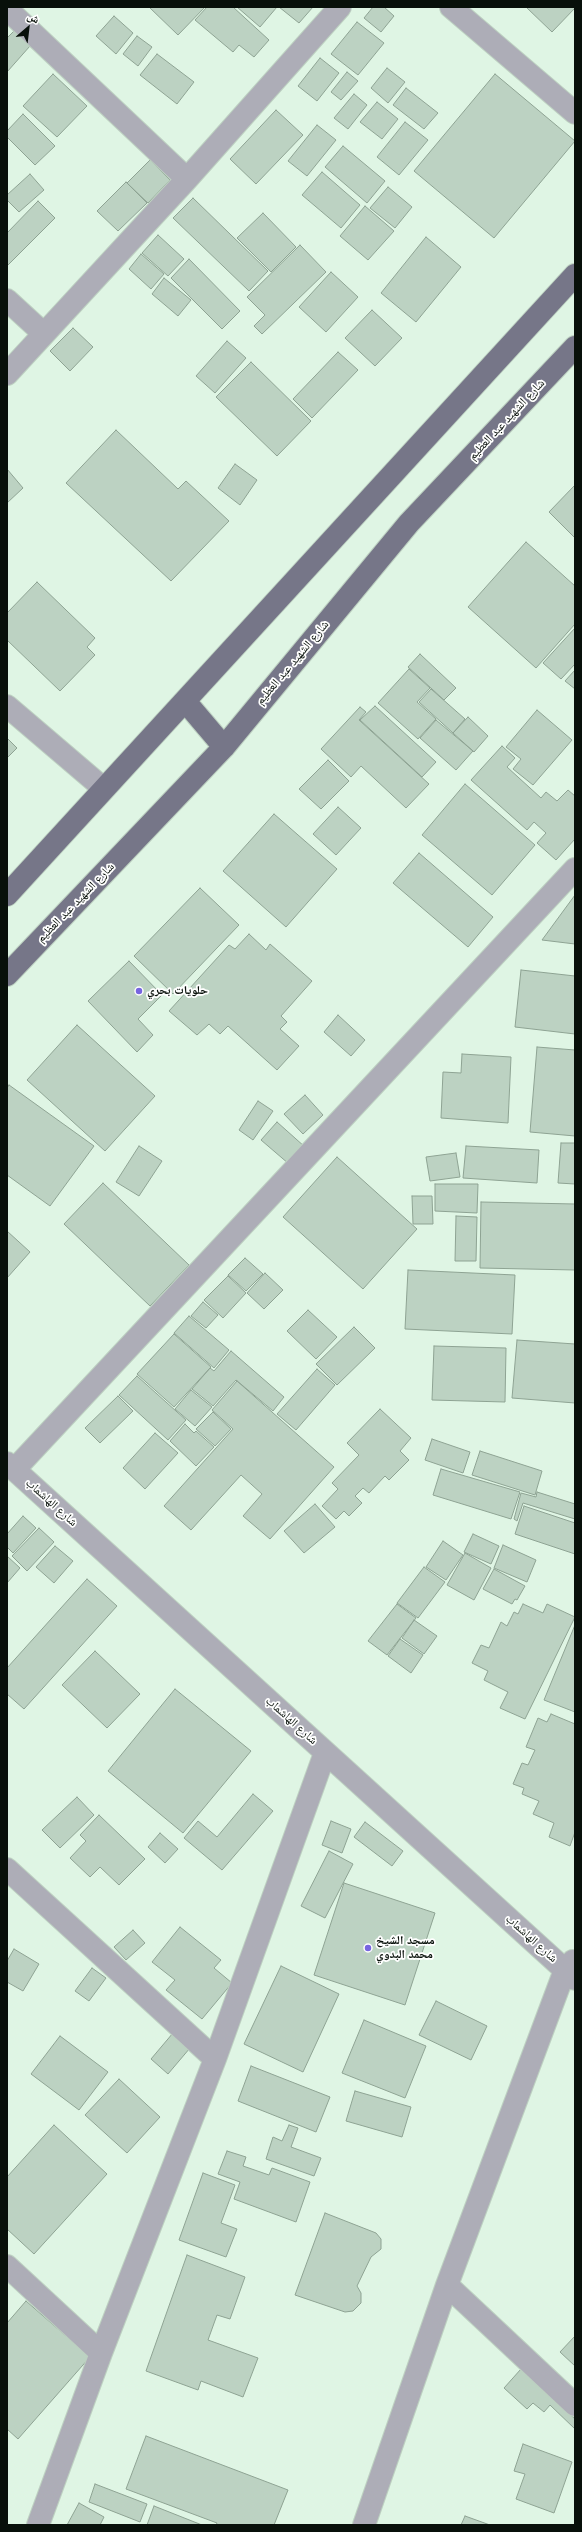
<!DOCTYPE html>
<html>
<head>
<meta charset="utf-8">
<style>
  body { margin:0 }
  #map { position:relative; width:582px; height:2532px; overflow:hidden; background:#dff5e4; font-family:Jost,"Noto Naskh Arabic",sans-serif }
  canvas { display:block }
  .frame { position:absolute; inset:0; border:8px solid #08100a; pointer-events:none }
  .north { position:absolute; left:8px; top:8px; width:40px; height:40px; -webkit-text-stroke:3px #fff; paint-order:stroke; rotate:28deg; font-size:11px; font-weight:700; line-height:16px; text-align:center; color:#08100a }
  .north::after { content:''; display:block; margin:auto; width:14px; height:18px; background:#08100a; clip-path:polygon(50% 0,100% 100%,50% 72%,0 100%) }
</style>
</head>
<body>
<div id="map">
<canvas width="582" height="2532"></canvas>
<div class="frame"></div>
<div class="north">ش</div>
</div>
<script>
const g = document.querySelector('canvas').getContext('2d');
g.lineJoin = 'round';
function fill(path, color) {
  g.fillStyle = color;
  g.fill(path, 'evenodd');
}
function shape(rows) {
  const path = new Path2D();
  for (const r of rows) {
    path.moveTo(r[0], r[1]);
    for (let i = 2; i < r.length; i += 2) path.lineTo(r[i], r[i + 1]);
  }
  return path;
}
function trace(path, color, width, dash) {
  g.strokeStyle = color;
  g.lineWidth = width;
  g.lineCap = dash ? 'butt' : 'round';
  g.setLineDash(dash || []);
  g.stroke(path);
}
function drawText(font, color, halo, rows, align = 'center') {
  g.font = font + ' Jost,"Noto Naskh Arabic",sans-serif';
  g.lineWidth = 3.5;
  g.setLineDash([]);
  g.textBaseline = 'middle';
  g.strokeStyle = halo;
  g.fillStyle = color;
  for (const [text, x, y, turn = 0] of rows) {
    g.save();
    g.translate(x, y);
    g.rotate((+turn || 0) * Math.PI / 180);
    g.textAlign = isNaN(turn) ? turn : align;
    if (halo) g.strokeText(text, 0, 0);
    g.fillText(text, 0, 0);
    g.restore();
  }
}
const building = shape([
  [149,7,205,7,178,35,149,7],
  [207,7,233,7,269,40,254,57,239,45,233,52,195,20,207,7],
  [237,7,277,7,260,27,237,7],
  [279,7,313,7,299,23,279,7],
  [373,7,384,7,394,16,381,32,364,18,373,7],
  [526,7,575,7,575,8,552,32,526,7],
  [114,16,133,33,116,54,96,36,114,16],
  [357,22,384,43,358,75,331,54,357,22],
  [14,31,30,46,7,72,7,38,14,31],
  [137,36,152,47,138,66,123,54,137,36],
  [157,54,194,82,177,104,140,75,157,54],
  [320,58,339,73,317,101,298,86,320,58],
  [387,68,405,82,388,103,371,88,387,68],
  [347,72,358,81,341,100,331,92,347,72],
  [53,74,87,106,57,137,23,106,53,74],
  [495,74,575,141,494,238,414,171,495,74],
  [406,88,438,113,424,129,393,105,406,88],
  [354,94,367,105,348,129,334,118,354,94],
  [377,102,398,119,382,139,360,122,377,102],
  [276,110,303,135,256,184,230,159,276,110],
  [23,114,55,146,35,165,7,137,7,131,23,114],
  [405,122,428,140,399,175,377,157,405,122],
  [317,125,336,140,307,176,288,161,317,125],
  [343,146,385,181,367,203,325,167,343,146],
  [150,160,170,180,148,203,127,183,150,160],
  [322,172,360,205,341,228,302,195,322,172],
  [30,174,44,190,19,212,7,200,7,195,30,174],
  [126,182,147,203,118,231,97,211,126,182],
  [388,187,412,207,395,228,370,208,388,187],
  [193,198,268,271,249,291,173,218,193,198],
  [38,201,55,218,7,266,7,233,38,201],
  [365,206,394,231,368,260,340,236,365,206],
  [263,213,296,247,271,272,237,238,263,213],
  [158,235,184,259,168,276,142,253,158,235],
  [426,237,461,267,416,322,381,293,426,237],
  [300,245,326,272,262,334,254,326,265,315,247,297,300,245],
  [141,254,164,274,151,289,129,269,141,254],
  [189,259,240,311,222,329,171,278,189,259],
  [331,272,358,297,326,332,299,307,331,272],
  [164,278,191,300,178,316,152,294,164,278],
  [372,310,402,338,375,366,345,338,372,310],
  [73,328,93,347,70,371,50,351,73,328],
  [227,341,246,358,215,393,196,376,227,341],
  [338,352,358,370,312,418,293,399,338,352],
  [251,362,311,421,277,456,216,397,251,362],
  [116,430,178,489,186,481,229,521,171,581,66,483,116,430],
  [235,464,257,480,240,505,218,488,235,464],
  [7,469,23,488,7,503,7,469],
  [575,485,575,538,549,512,575,485],
  [526,542,575,586,575,624,536,668,468,607,526,542],
  [37,582,95,638,87,647,95,655,60,691,7,640,7,613,37,582],
  [575,628,575,664,561,679,543,663,575,628],
  [420,654,456,688,444,700,408,667,420,654],
  [409,669,430,688,417,702,436,719,418,739,378,703,409,669],
  [575,670,575,689,565,681,575,670],
  [431,689,465,719,453,733,419,702,431,689],
  [375,706,436,762,422,777,360,720,375,706],
  [360,707,366,712,359,720,429,784,406,808,361,766,351,777,321,749,360,707],
  [537,710,572,740,533,785,513,769,521,759,506,747,537,710],
  [468,717,488,736,474,752,453,733,468,717],
  [436,720,473,751,456,770,420,738,436,720],
  [7,738,17,748,7,758,7,738],
  [502,746,515,758,507,767,541,798,546,792,557,801,568,790,575,796,575,839,556,860,537,843,546,833,534,822,527,830,471,780,502,746],
  [328,760,349,781,321,809,299,789,328,760],
  [465,784,535,845,492,895,422,835,465,784],
  [338,807,361,828,336,855,313,834,338,807],
  [274,814,337,869,286,927,223,871,274,814],
  [419,853,493,917,468,947,393,883,419,853],
  [200,888,239,925,173,994,134,956,200,888],
  [575,895,575,944,542,940,575,895],
  [249,934,266,950,270,944,312,981,281,1016,287,1022,280,1029,299,1046,277,1070,228,1026,220,1034,209,1024,197,1035,169,1011,229,945,235,949,249,934],
  [129,961,162,995,138,1019,153,1035,137,1052,88,1001,129,961],
  [521,970,575,976,575,1034,515,1027,521,970],
  [338,1015,365,1040,351,1056,324,1032,338,1015],
  [77,1025,155,1096,105,1151,27,1080,77,1025],
  [537,1047,575,1050,575,1136,530,1132,537,1047],
  [462,1054,511,1057,508,1123,441,1118,443,1072,461,1073,462,1054],
  [9,1085,94,1146,50,1206,7,1175,7,1088,9,1085],
  [305,1095,323,1115,303,1134,284,1114,305,1095],
  [258,1101,273,1111,253,1140,239,1130,258,1101],
  [277,1122,305,1147,289,1164,261,1140,277,1122],
  [561,1143,575,1143,575,1184,558,1183,561,1143],
  [139,1146,162,1161,139,1196,116,1182,139,1146],
  [466,1146,539,1150,537,1183,463,1178,466,1146],
  [456,1153,460,1177,430,1181,426,1157,456,1153],
  [337,1157,417,1229,363,1289,283,1217,337,1157],
  [103,1183,189,1265,150,1306,64,1224,103,1183],
  [435,1184,478,1184,477,1213,435,1211,435,1184],
  [412,1196,432,1196,433,1224,413,1224,412,1196],
  [481,1202,575,1204,575,1270,480,1268,481,1202],
  [456,1216,477,1217,476,1261,455,1261,456,1216],
  [7,1231,30,1252,7,1278,7,1231],
  [245,1258,263,1274,246,1291,228,1275,245,1258],
  [408,1270,515,1275,512,1334,405,1329,408,1270],
  [265,1273,283,1290,264,1309,247,1293,265,1273],
  [228,1276,246,1293,223,1318,204,1300,228,1276],
  [203,1302,218,1315,206,1328,191,1316,203,1302],
  [308,1310,337,1337,316,1359,287,1331,308,1310],
  [189,1316,229,1350,214,1368,174,1333,189,1316],
  [354,1327,375,1348,337,1385,316,1364,354,1327],
  [174,1334,211,1367,174,1407,137,1374,174,1334],
  [517,1340,575,1344,575,1403,512,1398,517,1340],
  [434,1346,506,1348,505,1402,432,1400,434,1346],
  [231,1351,284,1397,273,1411,236,1380,213,1406,192,1389,210,1368,214,1371,231,1351],
  [317,1369,335,1385,296,1430,277,1414,317,1369],
  [137,1376,186,1420,168,1440,119,1395,137,1376],
  [237,1381,334,1467,270,1539,243,1516,262,1494,241,1475,191,1530,164,1506,233,1429,212,1410,237,1381],
  [191,1390,212,1407,195,1426,175,1409,191,1390],
  [118,1396,133,1411,100,1443,85,1428,118,1396],
  [380,1409,411,1438,400,1451,409,1460,389,1480,385,1476,369,1493,363,1488,355,1496,362,1503,349,1516,344,1511,336,1519,322,1506,338,1489,332,1483,359,1455,347,1443,380,1409],
  [213,1412,231,1429,215,1446,196,1429,213,1412],
  [185,1424,194,1433,196,1431,214,1447,196,1466,170,1441,185,1424],
  [155,1433,178,1453,145,1489,123,1468,155,1433],
  [432,1439,470,1452,463,1473,425,1460,432,1439],
  [480,1451,542,1471,535,1495,472,1475,480,1451],
  [441,1469,520,1492,511,1519,433,1495,441,1469],
  [537,1492,575,1504,575,1519,523,1503,517,1521,514,1519,521,1493,536,1497,537,1492],
  [315,1504,335,1527,304,1553,284,1531,315,1504],
  [524,1506,575,1523,575,1554,515,1534,524,1506],
  [23,1516,36,1528,13,1553,7,1547,7,1534,23,1516],
  [39,1528,54,1542,27,1571,12,1556,39,1528],
  [473,1534,499,1546,491,1564,464,1552,473,1534],
  [443,1541,463,1555,446,1580,426,1567,443,1541],
  [503,1545,536,1560,527,1582,494,1568,503,1545],
  [55,1546,73,1561,54,1583,36,1567,55,1546],
  [465,1553,491,1568,474,1600,447,1585,465,1553],
  [7,1556,20,1568,7,1583,7,1556],
  [424,1567,445,1582,418,1618,397,1603,424,1567],
  [494,1569,525,1586,517,1600,515,1599,512,1604,483,1589,494,1569],
  [87,1579,117,1606,24,1709,7,1694,7,1668,87,1579],
  [397,1604,416,1618,387,1655,368,1641,397,1604],
  [523,1604,543,1613,547,1604,575,1617,525,1719,500,1708,508,1692,484,1680,488,1671,472,1663,481,1645,489,1648,501,1622,507,1626,514,1612,518,1614,523,1604],
  [414,1620,437,1636,424,1654,402,1638,414,1620],
  [575,1625,575,1712,544,1700,575,1625],
  [400,1639,423,1655,411,1673,388,1656,400,1639],
  [95,1651,140,1694,107,1728,62,1685,95,1651],
  [175,1689,251,1751,183,1833,108,1771,175,1689],
  [551,1714,575,1724,575,1832,570,1846,549,1837,554,1823,533,1814,539,1801,522,1794,524,1788,513,1784,522,1763,528,1765,535,1750,526,1747,538,1718,547,1722,551,1714],
  [253,1794,273,1811,222,1870,184,1838,198,1821,217,1837,253,1794],
  [77,1797,94,1815,60,1848,42,1830,77,1797],
  [99,1815,145,1859,119,1885,100,1867,90,1877,70,1858,86,1841,80,1835,99,1815],
  [331,1821,351,1829,342,1853,322,1845,331,1821],
  [365,1822,403,1851,392,1866,354,1837,365,1822],
  [160,1833,178,1849,165,1863,148,1847,160,1833],
  [329,1851,353,1864,325,1918,301,1906,329,1851],
  [344,1883,435,1913,405,2005,314,1975,344,1883],
  [180,1927,221,1960,214,1968,232,1983,202,2019,166,1990,175,1980,152,1962,180,1927],
  [133,1930,145,1943,126,1960,114,1947,133,1930],
  [14,1949,39,1964,23,1991,7,1982,7,1961,14,1949],
  [281,1966,339,1994,303,2072,244,2044,281,1966],
  [92,1968,106,1978,89,2001,75,1991,92,1968],
  [436,2001,487,2026,471,2060,419,2035,436,2001],
  [364,2020,426,2046,405,2098,342,2073,364,2020],
  [173,2033,190,2048,168,2074,151,2059,173,2033],
  [60,2036,108,2072,79,2110,31,2074,60,2036],
  [251,2066,330,2097,316,2132,238,2101,251,2066],
  [119,2079,160,2117,127,2153,85,2115,119,2079],
  [355,2091,411,2107,402,2137,346,2121,355,2091],
  [54,2125,107,2174,34,2254,7,2229,7,2177,54,2125],
  [289,2125,298,2128,291,2147,321,2158,314,2176,266,2159,273,2137,282,2141,289,2125],
  [227,2151,246,2157,243,2166,269,2175,272,2168,310,2182,296,2222,234,2199,240,2182,218,2174,227,2151],
  [203,2173,235,2185,221,2223,237,2229,226,2257,179,2240,203,2173],
  [325,2213,376,2233,381,2239,381,2249,371,2257,357,2286,361,2293,361,2303,353,2311,345,2312,295,2295,325,2213],
  [187,2255,245,2277,230,2319,217,2315,208,2340,258,2358,243,2397,201,2381,198,2390,146,2371,187,2255],
  [26,2301,90,2357,18,2439,7,2429,7,2323,26,2301],
  [575,2336,575,2366,560,2352,575,2336],
  [521,2369,575,2419,575,2429,550,2405,544,2412,533,2403,527,2409,504,2388,521,2369],
  [146,2436,288,2490,274,2525,216,2525,217,2523,126,2489,146,2436],
  [523,2444,572,2462,554,2513,516,2499,525,2474,514,2471,523,2444],
  [95,2484,147,2504,140,2522,89,2502,95,2484],
  [79,2503,104,2517,100,2525,67,2525,79,2503],
  [154,2506,202,2525,147,2525,154,2506],
  [465,2516,490,2525,461,2525,465,2516]
]);
fill(building, '#bcd2c2');
trace(building, '#8ea393', 1);
const minor = shape([
  [451,7,575,113],
  [7,9,187,179],
  [7,300,43,333],
  [7,374,187,179,340,7],
  [7,706,103,788],
  [7,1463,575,1979],
  [15,1469,575,869],
  [7,1869,215,2059],
  [7,2266,101,2353],
  [447,2285,575,2405],
  [38,2525,101,2353,215,2059,325,1753],
  [364,2525,447,2285,565,1970,573,1961]
]);
const major = shape([
  [185,701,224,747],
  [7,895,575,275],
  [7,975,224,747,409,523,575,347]
]);
trace(minor, '#bdd0c1', 24);
trace(major, '#bdd0c1', 24);
trace(minor, '#adadb7', 22);
trace(major, '#767688', 22);
for (const [x, y, r, color] of [
  [139,991,4,"#7765e0"],
  [368,1948,4,"#7765e0"]
]) {
  const dot = new Path2D();
  dot.arc(x, y, r, 0, 2 * Math.PI);
  g.fillStyle = color;
  g.fill(dot);
  trace(dot, '#fff', 1.5);
}
drawText('12px', '#08100a', '#fff', [
  ["شارع الشهيد عبد العظيم",507,420,-47],
  ["شارع الشهيد عبد العظيم",293,663,-50],
  ["شارع الشهيد عبد العظيم",76,903,-46],
  ["شارع الهاشماب",51,1503,42],
  ["شارع الهاشماب",291,1721,42],
  ["شارع الهاشماب",531,1939,42]
]);
drawText('bold 12px', '#08100a', '#fff', [
  ["حلويات بحري",147,991],
  ["مسجد الشيخ",376,1941],
  ["محمد البدوي",376,1955]
], 'left');
</script>
</body>
</html>
